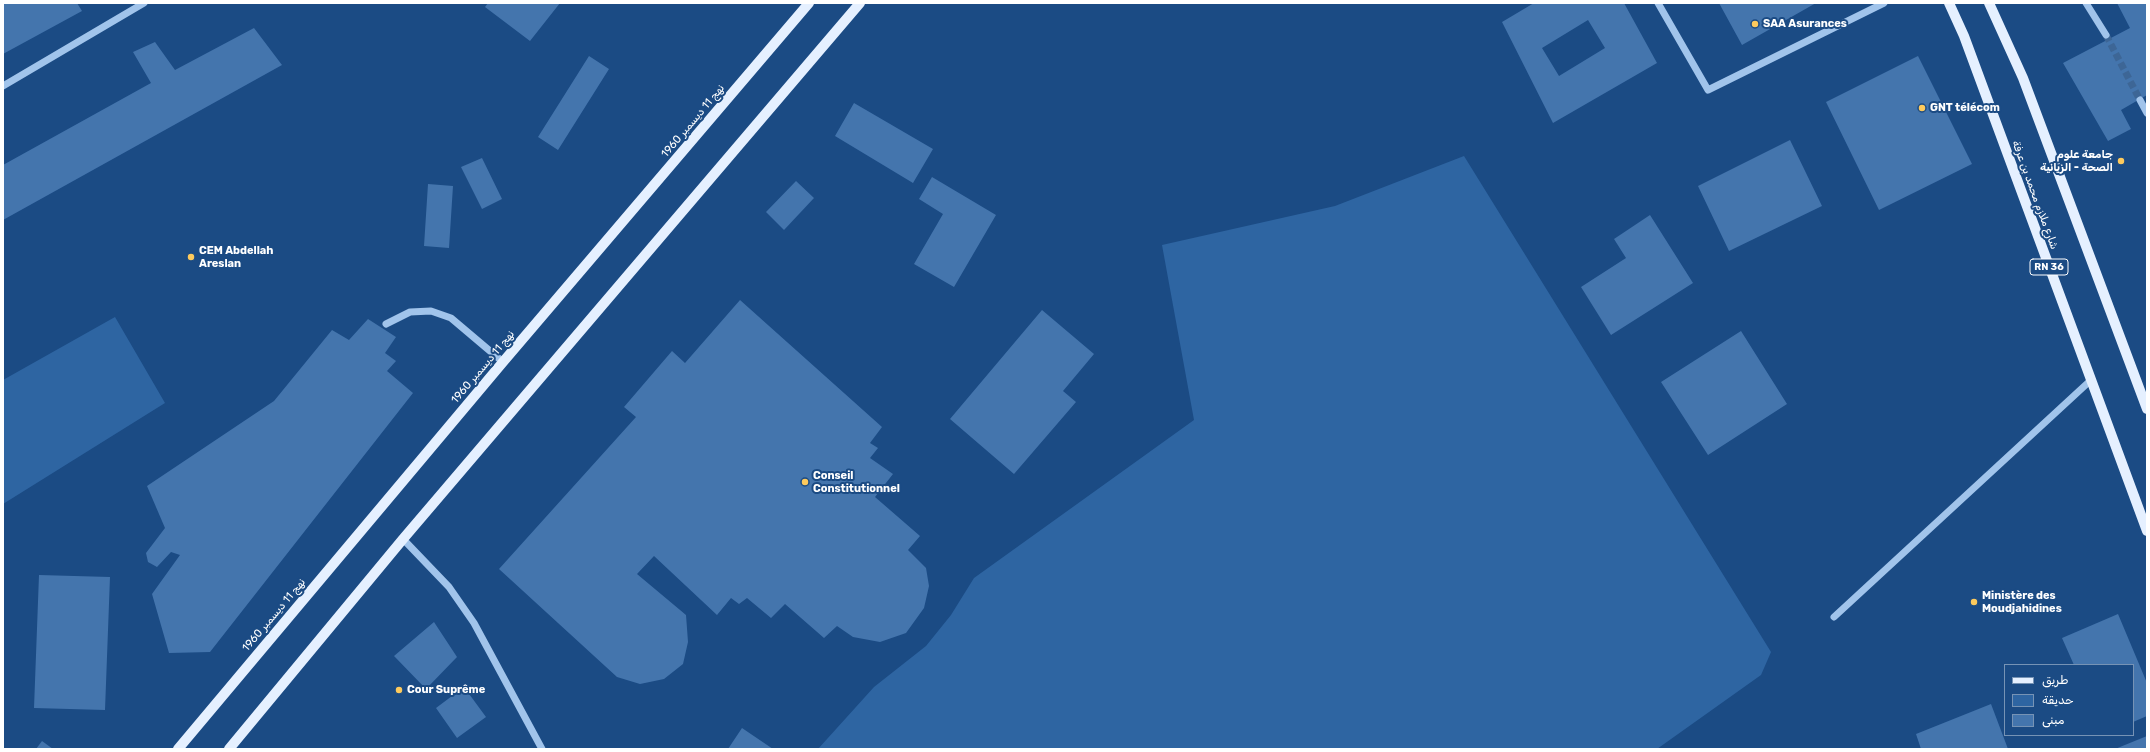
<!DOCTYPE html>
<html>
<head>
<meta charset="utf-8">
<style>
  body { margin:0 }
  #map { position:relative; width:2150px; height:752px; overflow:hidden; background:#1b4b84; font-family:Rubik,Vazirmatn,sans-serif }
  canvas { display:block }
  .frame { position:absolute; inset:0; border:4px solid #fff; pointer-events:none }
  .legend { position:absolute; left:2004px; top:664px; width:130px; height:72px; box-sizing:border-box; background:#1b4b84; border:1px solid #7693b5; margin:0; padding:5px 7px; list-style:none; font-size:12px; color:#fff }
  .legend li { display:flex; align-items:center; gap:8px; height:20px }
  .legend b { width:20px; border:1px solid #7693b5 }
</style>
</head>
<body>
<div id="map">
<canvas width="2150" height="752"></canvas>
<div class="frame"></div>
<ul class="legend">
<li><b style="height:5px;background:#e5f0ff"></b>طريق</li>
<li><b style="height:11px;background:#2e65a2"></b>حديقة</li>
<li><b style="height:11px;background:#4475ad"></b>مبنى</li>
</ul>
</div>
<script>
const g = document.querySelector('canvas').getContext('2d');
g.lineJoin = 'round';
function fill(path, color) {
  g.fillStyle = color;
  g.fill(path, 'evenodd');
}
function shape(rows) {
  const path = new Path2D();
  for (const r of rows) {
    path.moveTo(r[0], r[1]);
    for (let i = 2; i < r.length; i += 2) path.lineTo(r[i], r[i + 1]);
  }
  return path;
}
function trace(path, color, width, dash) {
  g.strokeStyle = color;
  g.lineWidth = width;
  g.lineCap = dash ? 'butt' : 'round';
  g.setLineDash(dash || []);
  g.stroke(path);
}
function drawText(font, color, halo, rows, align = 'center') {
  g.font = font + ' Rubik,Vazirmatn,sans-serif';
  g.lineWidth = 4;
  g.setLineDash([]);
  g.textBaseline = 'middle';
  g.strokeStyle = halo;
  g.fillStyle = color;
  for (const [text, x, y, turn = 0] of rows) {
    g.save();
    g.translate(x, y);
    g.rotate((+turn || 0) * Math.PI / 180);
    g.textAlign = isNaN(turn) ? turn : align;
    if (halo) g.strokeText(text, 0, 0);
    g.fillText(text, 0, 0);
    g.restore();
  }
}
fill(shape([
  [1464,156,1771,652,1761,675,1657,749,818,749,874,687,926,646,951,615,974,578,1194,420,1162,245,1335,206],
  [115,317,165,403,3,504,3,380]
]), '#2e65a2');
fill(shape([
  [3,3,77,3,82,11,3,54],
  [488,3,560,3,530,41,485,7],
  [1534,3,1624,3,1657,63,1553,123,1502,22],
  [1588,20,1605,48,1559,76,1542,48],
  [1719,3,1816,3,1742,45],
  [2117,3,2147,3,2147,95,2121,110,2131,129,2108,141,2063,63,2130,28],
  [254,28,282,65,3,220,3,165,151,83,133,52,155,42,175,70],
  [589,56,609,69,558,150,538,137],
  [1918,56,1972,164,1879,210,1826,102],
  [854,103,933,149,913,183,835,136],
  [1790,140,1822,206,1729,251,1698,186],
  [482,158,502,199,482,209,461,167],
  [932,177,996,215,954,287,914,264,943,214,919,199],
  [796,181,814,198,784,230,766,212],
  [428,184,453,186,449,248,424,246],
  [1650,215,1693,283,1611,335,1581,287,1626,258,1614,239],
  [740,300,882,427,870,443,878,448,870,458,893,474,875,497,920,536,908,550,926,568,929,586,924,608,906,633,880,642,853,637,837,626,824,638,785,604,771,618,747,598,739,604,731,598,717,615,654,556,637,574,686,615,688,642,683,664,664,679,640,684,617,677,499,569,636,417,624,407,672,351,685,363],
  [1042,310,1094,354,1063,391,1076,402,1014,474,950,419],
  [368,319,396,337,385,353,396,361,387,371,413,393,210,652,169,653,152,594,180,555,171,552,157,567,148,562,146,553,165,528,147,486,274,401,332,330,349,340],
  [1741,331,1787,404,1708,455,1661,382],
  [39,575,110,577,105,710,34,708],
  [2118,614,2147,683,2147,716,2133,722,2133,665,2074,665,2062,638],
  [434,622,457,657,426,689,394,656],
  [464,687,486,717,457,738,436,708],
  [1991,704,2008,749,1921,749,1916,734],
  [742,728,773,749,728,749],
  [2147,736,2147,749,2115,749],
  [42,741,53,749,36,749]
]), '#4475ad');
trace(shape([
  [2106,35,2140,100]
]), '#3d6696', 7, [7, 3.5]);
trace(shape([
  [1658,3,1708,90,1884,3],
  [2086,3,2106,35],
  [3,86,144,3],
  [2140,100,2147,113],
  [386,324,410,312,431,311,451,318,503,362],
  [403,539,449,587,474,623,542,749],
  [1834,617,2091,380]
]), '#a1c4eb', 7);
trace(shape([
  [1949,3,1964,36,2147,531],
  [1989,3,2023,78,2147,409],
  [178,749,503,362,809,3],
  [229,749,403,539,860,3]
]), '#e5f0ff', 10);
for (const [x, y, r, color] of [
  [1755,24,4,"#fdca5d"],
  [1922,108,4,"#fdca5d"],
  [2121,161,4,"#fdca5d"],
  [191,257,4,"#fdca5d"],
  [805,482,4,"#fdca5d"],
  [1974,602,4,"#fdca5d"],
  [399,690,4,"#fdca5d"]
]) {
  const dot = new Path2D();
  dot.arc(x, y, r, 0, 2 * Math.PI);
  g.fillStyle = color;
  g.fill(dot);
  trace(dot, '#1b4b84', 1.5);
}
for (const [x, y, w] of [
  [2049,267,38]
]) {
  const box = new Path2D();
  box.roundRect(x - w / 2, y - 8, w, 16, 3);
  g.fillStyle = '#1b4b84';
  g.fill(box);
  trace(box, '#fff', 1);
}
drawText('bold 10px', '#fff', null, [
  ["RN 36",2049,267]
]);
drawText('bold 11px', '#fff', '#1b4b84', [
  ["SAA Asurances",1763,24],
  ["GNT télécom",1930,108],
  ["جامعة علوم",2113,155,"right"],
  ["الصحة - الزيانية",2113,168,"right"],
  ["CEM Abdellah",199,251],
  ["Areslan",199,264],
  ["Conseil",813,476],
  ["Constitutionnel",813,489],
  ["Ministère des",1982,596],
  ["Moudjahidines",1982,609],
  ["Cour Suprême",407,690]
], 'left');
drawText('11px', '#fff', '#1b4b84', [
  ["نهج 11 ديسمبر 1960",693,121,-50],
  ["شارع ملازم محمد بن عرفة",2035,195,70],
  ["نهج 11 ديسمبر 1960",483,367,-50],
  ["نهج 11 ديسمبر 1960",274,615,-50]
]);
</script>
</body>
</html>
